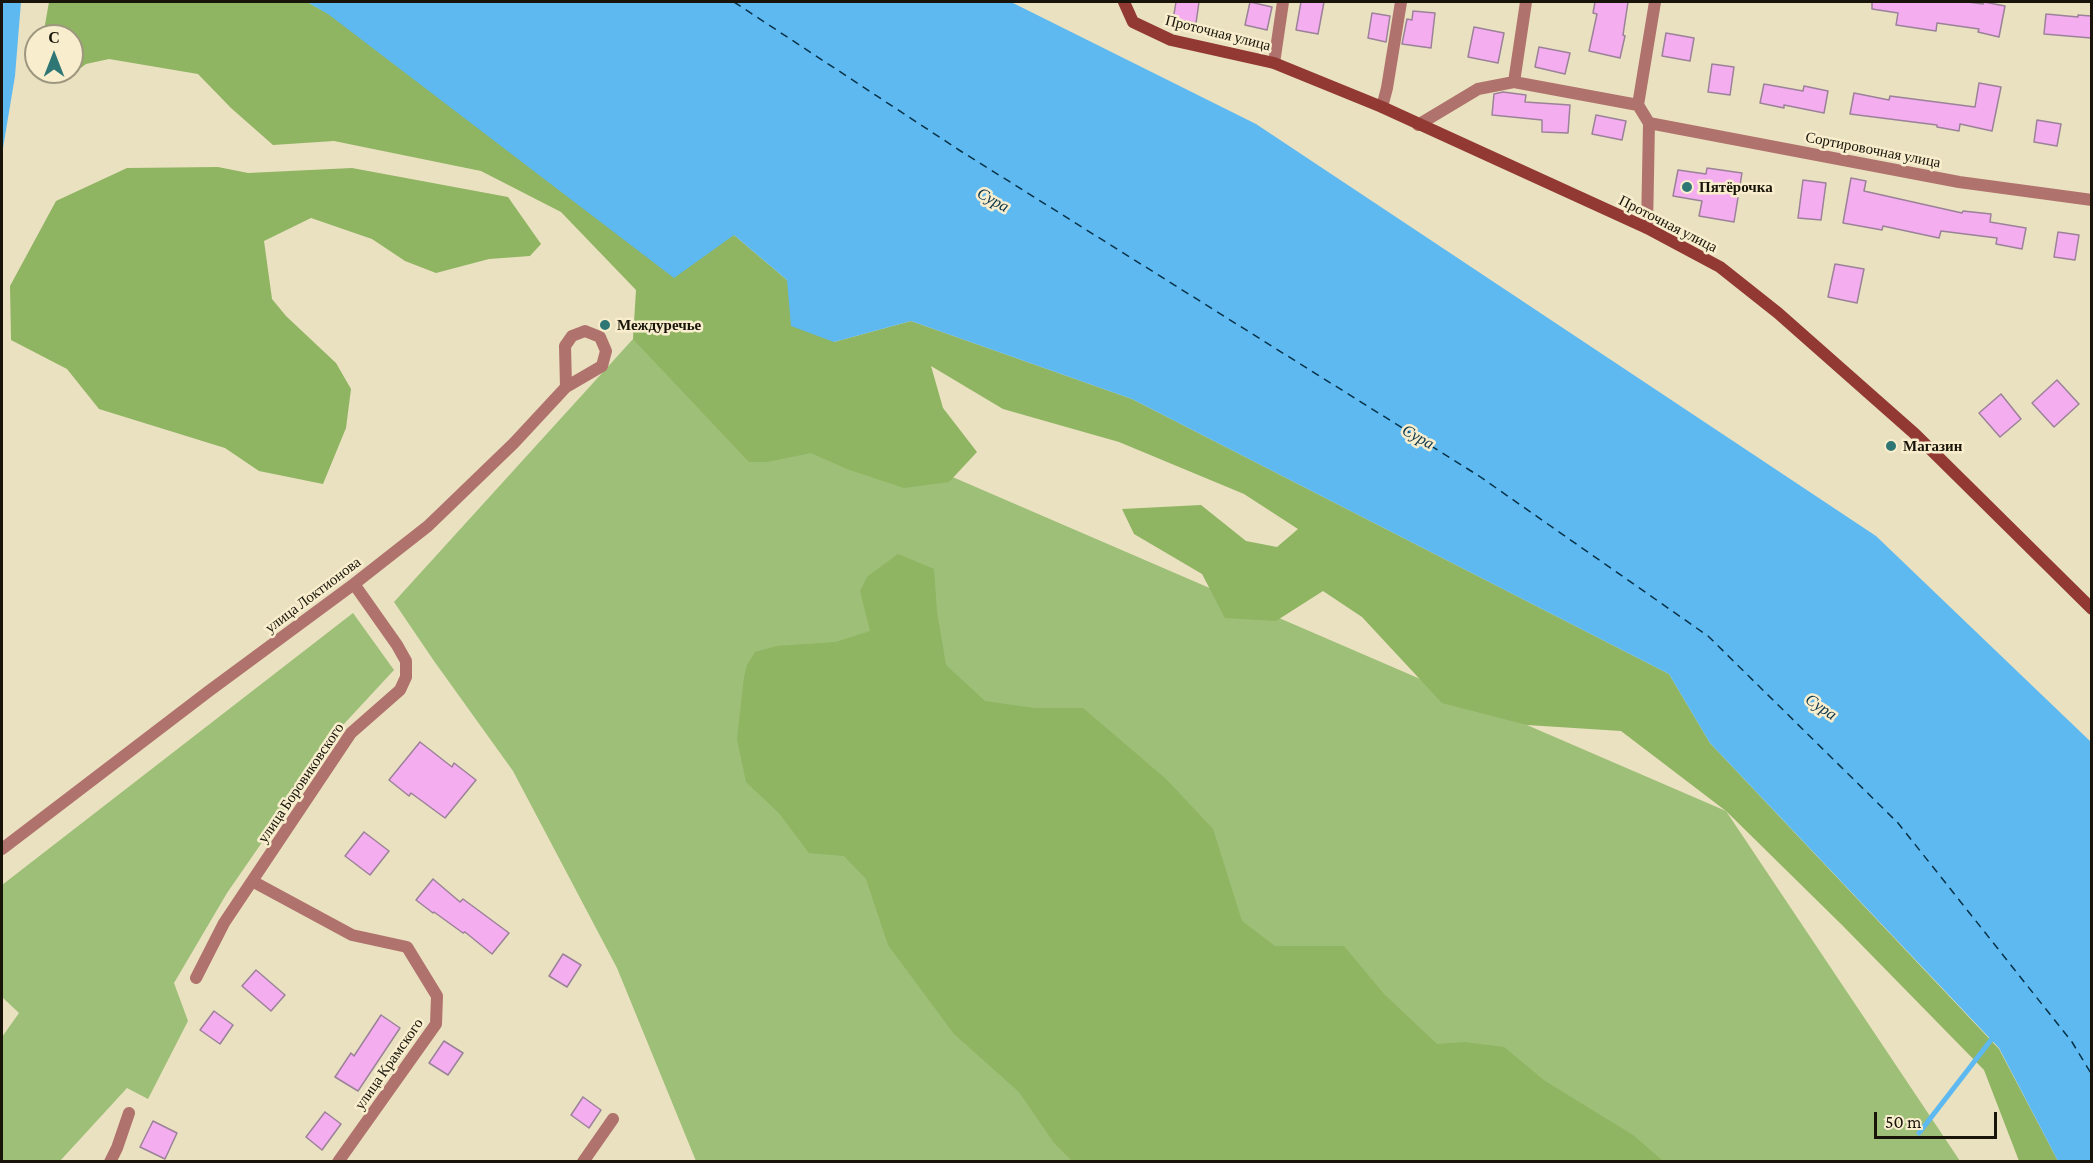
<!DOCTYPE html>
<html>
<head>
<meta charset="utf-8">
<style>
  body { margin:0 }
  #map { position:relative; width:2093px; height:1163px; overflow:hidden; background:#eae1c1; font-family:"Crimson Pro",serif }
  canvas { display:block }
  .frame { position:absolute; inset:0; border:3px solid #181409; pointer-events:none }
  .north { position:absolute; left:24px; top:24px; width:60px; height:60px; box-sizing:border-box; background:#f8eece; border:2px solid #9e977f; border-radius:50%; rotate:0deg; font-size:16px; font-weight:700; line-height:24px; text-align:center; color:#181409 }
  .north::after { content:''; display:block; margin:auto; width:21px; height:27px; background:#2e7774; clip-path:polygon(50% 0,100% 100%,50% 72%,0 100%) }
  .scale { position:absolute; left:1874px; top:1112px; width:123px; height:27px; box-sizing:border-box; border:3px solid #181409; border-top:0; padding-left:8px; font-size:18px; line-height:21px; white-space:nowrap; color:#181409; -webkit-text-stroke:4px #f8eece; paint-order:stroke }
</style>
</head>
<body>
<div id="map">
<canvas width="2093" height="1163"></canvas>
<div class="frame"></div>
<div class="north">С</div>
<div class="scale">50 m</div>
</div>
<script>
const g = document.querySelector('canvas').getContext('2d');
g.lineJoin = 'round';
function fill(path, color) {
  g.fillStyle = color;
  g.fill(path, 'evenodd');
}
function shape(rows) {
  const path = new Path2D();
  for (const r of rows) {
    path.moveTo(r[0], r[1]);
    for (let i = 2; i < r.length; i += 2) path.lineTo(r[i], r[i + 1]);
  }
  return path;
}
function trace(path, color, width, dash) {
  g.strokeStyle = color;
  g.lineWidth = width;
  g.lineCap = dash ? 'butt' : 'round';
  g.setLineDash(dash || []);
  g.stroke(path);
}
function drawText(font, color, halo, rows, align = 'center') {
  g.font = font + ' "Crimson Pro",serif';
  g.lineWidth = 5;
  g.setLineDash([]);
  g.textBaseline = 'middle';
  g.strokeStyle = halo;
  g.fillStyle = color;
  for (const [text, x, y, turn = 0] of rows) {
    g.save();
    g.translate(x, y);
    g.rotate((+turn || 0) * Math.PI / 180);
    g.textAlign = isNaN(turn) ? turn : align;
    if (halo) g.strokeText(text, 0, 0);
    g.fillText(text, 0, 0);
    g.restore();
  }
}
fill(shape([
  [633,339,1726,811,1960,1161,696,1161,617,968,513,771,434,661,394,602],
  [353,613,394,670,343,725,227,893,174,983,188,1021,148,1099,127,1088,60,1161,2,1161,2,1037,19,1013,2,997,2,885]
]), '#9dbf77');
fill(shape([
  [49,2,307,2,734,235,787,280,834,342,911,321,1132,399,1669,674,1710,743,1999,1049,2058,1161,2019,1161,1984,1070,1843,926,1726,811,1621,731,1527,725,1442,703,1362,617,1323,591,1276,621,1225,618,1202,574,1134,534,1122,509,1201,505,1246,541,1277,547,1298,529,1244,494,1119,442,1003,409,931,366,943,408,977,452,949,482,904,488,847,469,811,453,767,462,749,462,633,339,636,290,561,212,481,171,334,141,273,145,231,108,198,74,109,59,86,64,70,76,55,72,72,72,72,36,43,36],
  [218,167,248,173,352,168,508,197,541,244,530,256,489,259,436,273,405,261,372,239,311,218,264,241,272,299,286,316,336,363,351,389,346,428,323,484,259,471,225,448,99,409,67,369,11,340,10,286,56,201,127,168],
  [898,554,934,569,937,612,946,665,985,701,1034,708,1083,708,1166,779,1213,829,1242,921,1275,946,1344,946,1384,994,1437,1044,1464,1042,1504,1047,1545,1081,1633,1135,1663,1161,1072,1161,1054,1143,1019,1092,954,1034,888,945,866,879,844,856,809,853,779,813,746,782,737,739,744,677,747,665,755,652,777,646,836,642,870,631,860,591,867,577]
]), '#8fb462');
fill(shape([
  [2,2,21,2,15,76,2,154],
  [307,2,1011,2,1256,124,1876,536,2091,742,2091,1161,2058,1161,1999,1048,1710,743,1669,674,1132,399,911,321,834,342,791,326,787,280,734,235,674,278,328,14]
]), '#5db9f0');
trace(shape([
  [1919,1133,1991,1040]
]), '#5db9f0', 5);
trace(shape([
  [734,2,959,150,1479,476,1708,636,1898,823,2072,1042,2092,1075]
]), '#083248', 1.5, [8, 6]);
const building = shape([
  [1176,2,1199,2,1196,23,1173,20,1176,2],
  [1250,2,1272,7,1267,30,1245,25,1250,2],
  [1301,2,1324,2,1318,34,1296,30,1301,2],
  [1595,2,1628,2,1623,35,1625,36,1620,58,1589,51,1597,14,1593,13,1595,2],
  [1872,2,1968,2,1983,4,1984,2,2005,6,1999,37,1978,32,1979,29,1937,23,1936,31,1896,25,1898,13,1872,9,1872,2],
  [1413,11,1435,13,1431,48,1402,44,1407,19,1412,20,1413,11],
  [1372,13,1390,16,1386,42,1368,38,1372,13],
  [2046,14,2078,17,2078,15,2091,16,2091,38,2044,34,2046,14],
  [1474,27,1504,33,1498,63,1468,57,1474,27],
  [1666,33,1694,38,1690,61,1662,56,1666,33],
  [1539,47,1570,53,1565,74,1535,67,1539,47],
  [1712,64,1734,67,1730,95,1708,92,1712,64],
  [1979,83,2001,87,1992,131,1960,124,1959,131,1937,127,1937,125,1850,114,1854,93,1889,100,1890,96,1975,107,1979,83],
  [1764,84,1803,91,1804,86,1828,91,1824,113,1784,105,1784,108,1760,103,1764,84],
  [1503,92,1526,95,1525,102,1570,105,1568,133,1542,132,1542,120,1492,115,1494,94,1503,92],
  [1596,115,1626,121,1622,140,1592,134,1596,115],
  [2037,120,2061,124,2057,146,2034,142,2037,120],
  [1707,168,1742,173,1734,222,1699,216,1702,201,1673,196,1678,170,1706,174,1707,168],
  [1851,178,1866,181,1864,191,1962,213,1963,211,1991,214,1990,222,2026,228,2022,249,1996,244,1997,238,1941,231,1939,238,1883,226,1882,230,1843,223,1851,178],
  [1803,180,1826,183,1821,220,1798,218,1803,180],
  [2058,232,2079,235,2075,260,2054,257,2058,232],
  [1835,264,1864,269,1857,303,1828,297,1835,264],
  [2057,380,2079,404,2054,427,2032,403,2057,380],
  [2001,394,2021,419,2000,437,1979,413,2001,394],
  [420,742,452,767,454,763,476,780,445,818,411,793,409,796,389,780,420,742],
  [364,832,389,851,370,875,345,856,364,832],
  [433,879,460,902,463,899,509,933,492,954,465,932,463,933,434,912,433,913,416,900,433,879],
  [563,954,581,965,567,987,549,976,563,954],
  [256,970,285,995,271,1011,242,986,256,970],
  [214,1011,233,1025,220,1044,200,1030,214,1011],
  [381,1015,400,1028,358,1091,335,1077,351,1053,354,1056,381,1015],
  [444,1041,463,1053,448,1075,429,1063,444,1041],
  [583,1097,601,1110,589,1128,571,1115,583,1097],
  [325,1112,341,1124,322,1150,306,1137,325,1112],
  [153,1121,177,1133,165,1159,140,1147,153,1121]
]);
fill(building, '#f4adef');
trace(building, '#9b8298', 1.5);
trace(shape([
  [1274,63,1283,2],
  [1514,82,1526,2],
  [1638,105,1655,2],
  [1382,107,1387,88,1401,2],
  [1649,123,1959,182,2092,200],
  [1418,125,1478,89,1514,82,1638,105,1649,123,1647,228],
  [2,849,209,691,354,584,428,526,514,443,566,387,602,366,606,351,600,337,585,331,572,336,565,346,566,387],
  [252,881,352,935,407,947,437,996,436,1024,338,1162],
  [196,978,224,923,351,733,400,690,406,677,406,661,397,645,354,584],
  [110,1162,117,1148,129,1113],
  [583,1162,613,1119]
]), '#b0726c', 12);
trace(shape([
  [1124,2,1133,22,1171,40,1274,63,1382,107,1647,228,1720,267,1778,313,1915,434,2092,609]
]), '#923934', 12);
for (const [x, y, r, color] of [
  [1687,187,6,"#2e7774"],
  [605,325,6,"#2e7774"],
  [1891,446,6,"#2e7774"]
]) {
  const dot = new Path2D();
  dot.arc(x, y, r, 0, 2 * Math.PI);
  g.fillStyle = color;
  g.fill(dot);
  trace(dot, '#f8eece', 2);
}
drawText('15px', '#181409', '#f8eece', [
  ["Проточная улица",1218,33,14],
  ["Сортировочная улица",1873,150,11],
  ["Проточная улица",1668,224,27],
  ["улица Локтионова",313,595,-37],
  ["улица Боровиковского",301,783,-56],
  ["улица Крамского",389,1064,-55]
]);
drawText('bold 15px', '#181409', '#f8eece', [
  ["Пятёрочка",1699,187],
  ["Междуречье",617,325],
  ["Магазин",1903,446]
], 'left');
drawText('italic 16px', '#083248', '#f8eece', [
  ["Сура",993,200,29],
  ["Сура",1418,437,29],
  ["Сура",1821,707,34]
]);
</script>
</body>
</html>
